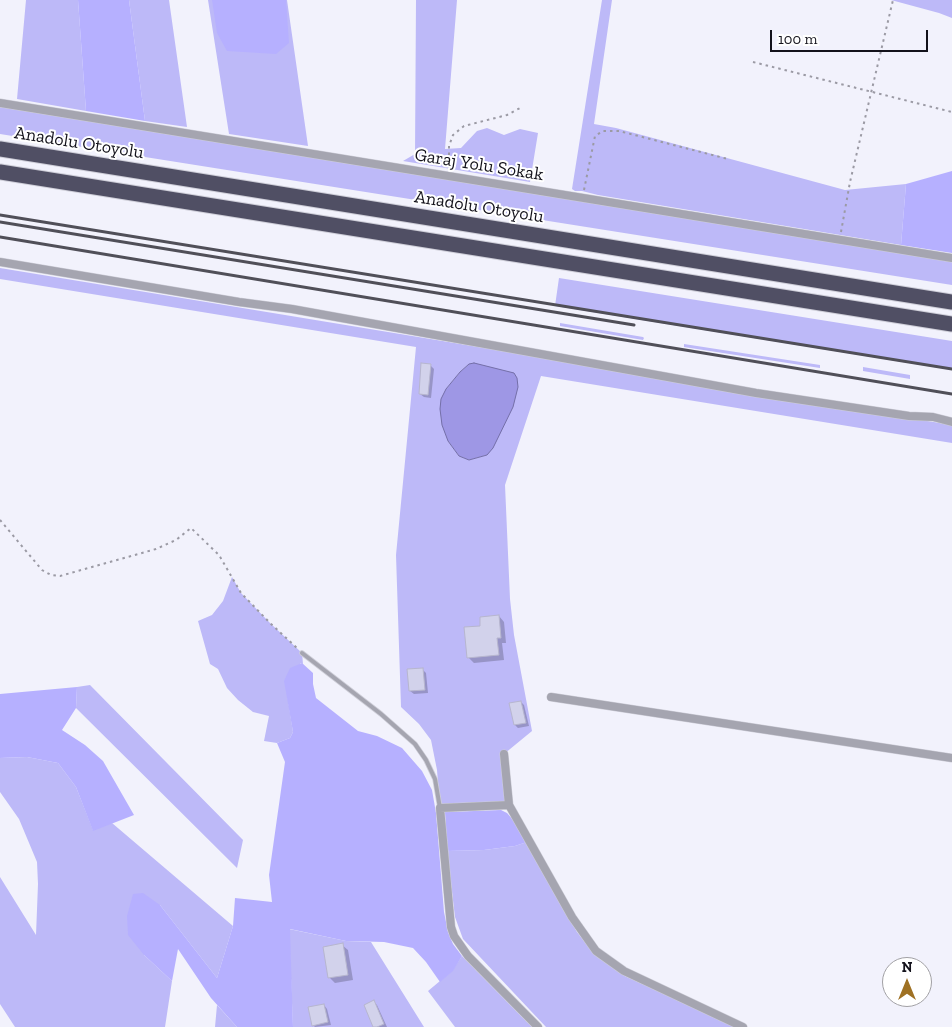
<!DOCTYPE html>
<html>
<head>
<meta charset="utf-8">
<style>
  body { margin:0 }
  #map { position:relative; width:952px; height:1027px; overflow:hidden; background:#f2f2fc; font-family:"Zilla Slab",serif }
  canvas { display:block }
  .north { position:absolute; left:882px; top:957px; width:50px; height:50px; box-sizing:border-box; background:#fff; border:1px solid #a1a0a4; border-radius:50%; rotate:0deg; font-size:14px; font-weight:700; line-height:20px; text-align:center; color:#13121b }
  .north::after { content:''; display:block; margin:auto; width:18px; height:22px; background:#9f7123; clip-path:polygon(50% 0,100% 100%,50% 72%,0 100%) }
  .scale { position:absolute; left:770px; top:30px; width:158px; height:22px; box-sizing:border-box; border:2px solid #13121b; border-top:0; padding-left:6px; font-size:15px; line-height:18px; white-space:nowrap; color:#13121b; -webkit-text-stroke:4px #fff; paint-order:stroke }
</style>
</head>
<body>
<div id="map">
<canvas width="952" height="1027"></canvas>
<div class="north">N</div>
<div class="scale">100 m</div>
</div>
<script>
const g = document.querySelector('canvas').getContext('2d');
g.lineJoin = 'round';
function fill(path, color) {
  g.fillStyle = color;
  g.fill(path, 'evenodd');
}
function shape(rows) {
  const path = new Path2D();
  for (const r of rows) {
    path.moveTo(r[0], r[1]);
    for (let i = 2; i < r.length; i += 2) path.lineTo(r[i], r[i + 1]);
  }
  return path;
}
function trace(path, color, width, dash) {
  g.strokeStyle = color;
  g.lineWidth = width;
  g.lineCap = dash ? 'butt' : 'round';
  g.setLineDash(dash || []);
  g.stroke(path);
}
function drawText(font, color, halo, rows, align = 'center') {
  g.font = font + ' "Zilla Slab",serif';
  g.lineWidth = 4;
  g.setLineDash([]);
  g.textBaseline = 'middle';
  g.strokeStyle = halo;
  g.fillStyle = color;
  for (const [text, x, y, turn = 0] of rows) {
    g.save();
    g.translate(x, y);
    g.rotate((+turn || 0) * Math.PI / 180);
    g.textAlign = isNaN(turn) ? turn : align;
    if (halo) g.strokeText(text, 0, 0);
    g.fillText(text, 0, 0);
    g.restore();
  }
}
fill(shape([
  [26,0,78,0,86,111,17,99],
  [129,0,169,0,187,127,145,121],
  [208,0,287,0,308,146,229,134],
  [416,0,457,0,445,149,461,148,477,131,487,128,504,135,520,129,538,133,530,182,403,161,415,154],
  [602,0,612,0,594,124,616,128,845,190,906,184,901,245,598,195,582,191,575,191,572,189],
  [891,0,952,0,952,18,939,13],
  [0,107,952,260,952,285,0,134],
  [0,268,952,425,952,443,541,376,505,485,510,599,514,635,532,731,504,754,509,805,440,808,437,770,431,740,419,724,401,707,396,555,416,347,0,279],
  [469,364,487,455,469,460,459,456,448,441,446,389,460,372],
  [559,278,952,341,952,370,555,306],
  [560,323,643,337,644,338,643,340,560,326],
  [684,344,820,365,820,368,684,347],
  [863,367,910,375,910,379,863,371],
  [232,577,241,593,270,623,302,653,303,664,301,663,285,681,293,732,290,738,277,743,264,741,269,716,253,712,238,700,227,688,218,669,210,664,198,621,212,615,223,601],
  [90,685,243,840,237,868,76,708,77,687],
  [27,757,58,763,76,787,93,830,112,823,233,926,217,978,160,905,144,955,172,981,165,1027,15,1027,0,1004,0,877,36,935,38,884,37,862,19,819,0,792,0,758],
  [527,842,577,932,592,951,625,976,737,1027,546,1027,463,939,455,917,447,851,484,850,515,846],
  [289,929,346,941,371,942,424,1027,293,1027],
  [462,956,532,1027,455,1027,428,991,452,971],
  [217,1005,237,1027,215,1027]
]), '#bdb9f8');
fill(shape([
  [78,0,129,0,145,121,86,111],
  [212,0,286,0,289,43,276,54,227,51,217,33],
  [952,171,952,253,901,245,906,184],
  [302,663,313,673,313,684,316,698,358,731,377,736,402,748,422,771,432,790,436,813,444,912,448,932,453,944,462,956,453,971,440,982,426,962,413,948,384,942,346,941,290,929,293,1027,237,1027,211,998,178,949,172,981,144,955,128,935,127,916,133,894,143,893,160,905,217,978,233,926,235,898,272,902,269,875,285,762,277,743,290,738,293,732,284,681,290,668],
  [77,687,76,708,62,730,85,745,103,761,134,815,93,831,76,787,58,763,27,757,0,758,0,694],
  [501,810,507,813,514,821,527,842,515,846,484,850,447,851,445,812]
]), '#b6b0ff');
const water = shape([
  [474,363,514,373,517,378,518,387,513,407,493,448,487,455,469,460,459,456,448,441,442,425,440,409,441,399,446,389,460,372,469,364,474,363]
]);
fill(water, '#9e97e5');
trace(water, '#746fa8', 1);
fill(shape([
  [430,365,434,369,431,398,424,397,420,394],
  [499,616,504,622,506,643,502,643,504,660,474,663,468,657],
  [422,669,426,673,428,693,414,694,410,691],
  [521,702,524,705,529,726,518,728,515,725,510,704],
  [342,945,348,950,353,980,335,983,330,978],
  [374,1002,377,1005,387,1027,375,1027],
  [324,1005,327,1009,331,1025,315,1027,313,1025]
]), '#0003');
const building = shape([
  [421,363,431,364,428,395,419,394,421,363],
  [499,615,501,638,497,638,499,655,467,658,464,627,480,626,480,617,499,615],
  [423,668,425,690,409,691,407,669,423,668],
  [521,701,526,723,514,725,509,703,521,701],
  [343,943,348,975,328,978,323,947,343,943],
  [374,1000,384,1024,377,1027,373,1027,364,1005,374,1000],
  [324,1004,328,1022,312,1026,308,1007,324,1004]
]);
fill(building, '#d2d2eb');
trace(building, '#b7b6cf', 1);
const service = shape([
  [302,653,381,714,415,744,426,760,435,779,440,808]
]);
const minor = shape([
  [0,103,952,258],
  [0,262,239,302,292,309,756,393,909,416,933,417,952,422],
  [551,697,952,758],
  [504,754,509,805,572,917,596,951,624,971,743,1027],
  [509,805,440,808,451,927,454,936,468,956,538,1027]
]);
const motorway = shape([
  [0,149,952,302],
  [0,172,952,324]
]);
trace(service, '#ceced8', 5.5);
trace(minor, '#ceced8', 9);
trace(motorway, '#ceced8', 17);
trace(shape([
  [753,62,952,112],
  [449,168,449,146,453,135,464,126,507,115,520,108],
  [584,190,595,136,603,131,619,131,728,159],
  [841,232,850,182,893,0],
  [0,520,42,570,51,575,60,576,156,549,176,540,191,528,219,555,241,593,270,623,297,648]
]), '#9b9aa4', 2, [2.5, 4]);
trace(service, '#a5a5b0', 4);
trace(minor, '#a5a5b0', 8);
trace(motorway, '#504f64', 15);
trace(shape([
  [0,215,952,369],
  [0,222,634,325],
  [0,237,952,394]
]), '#504f58', 3);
drawText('18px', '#13121b', '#fff', [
  ["Anadolu Otoyolu",79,143,9],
  ["Garaj Yolu Sokak",479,165,9],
  ["Anadolu Otoyolu",479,207,9]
]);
</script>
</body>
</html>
